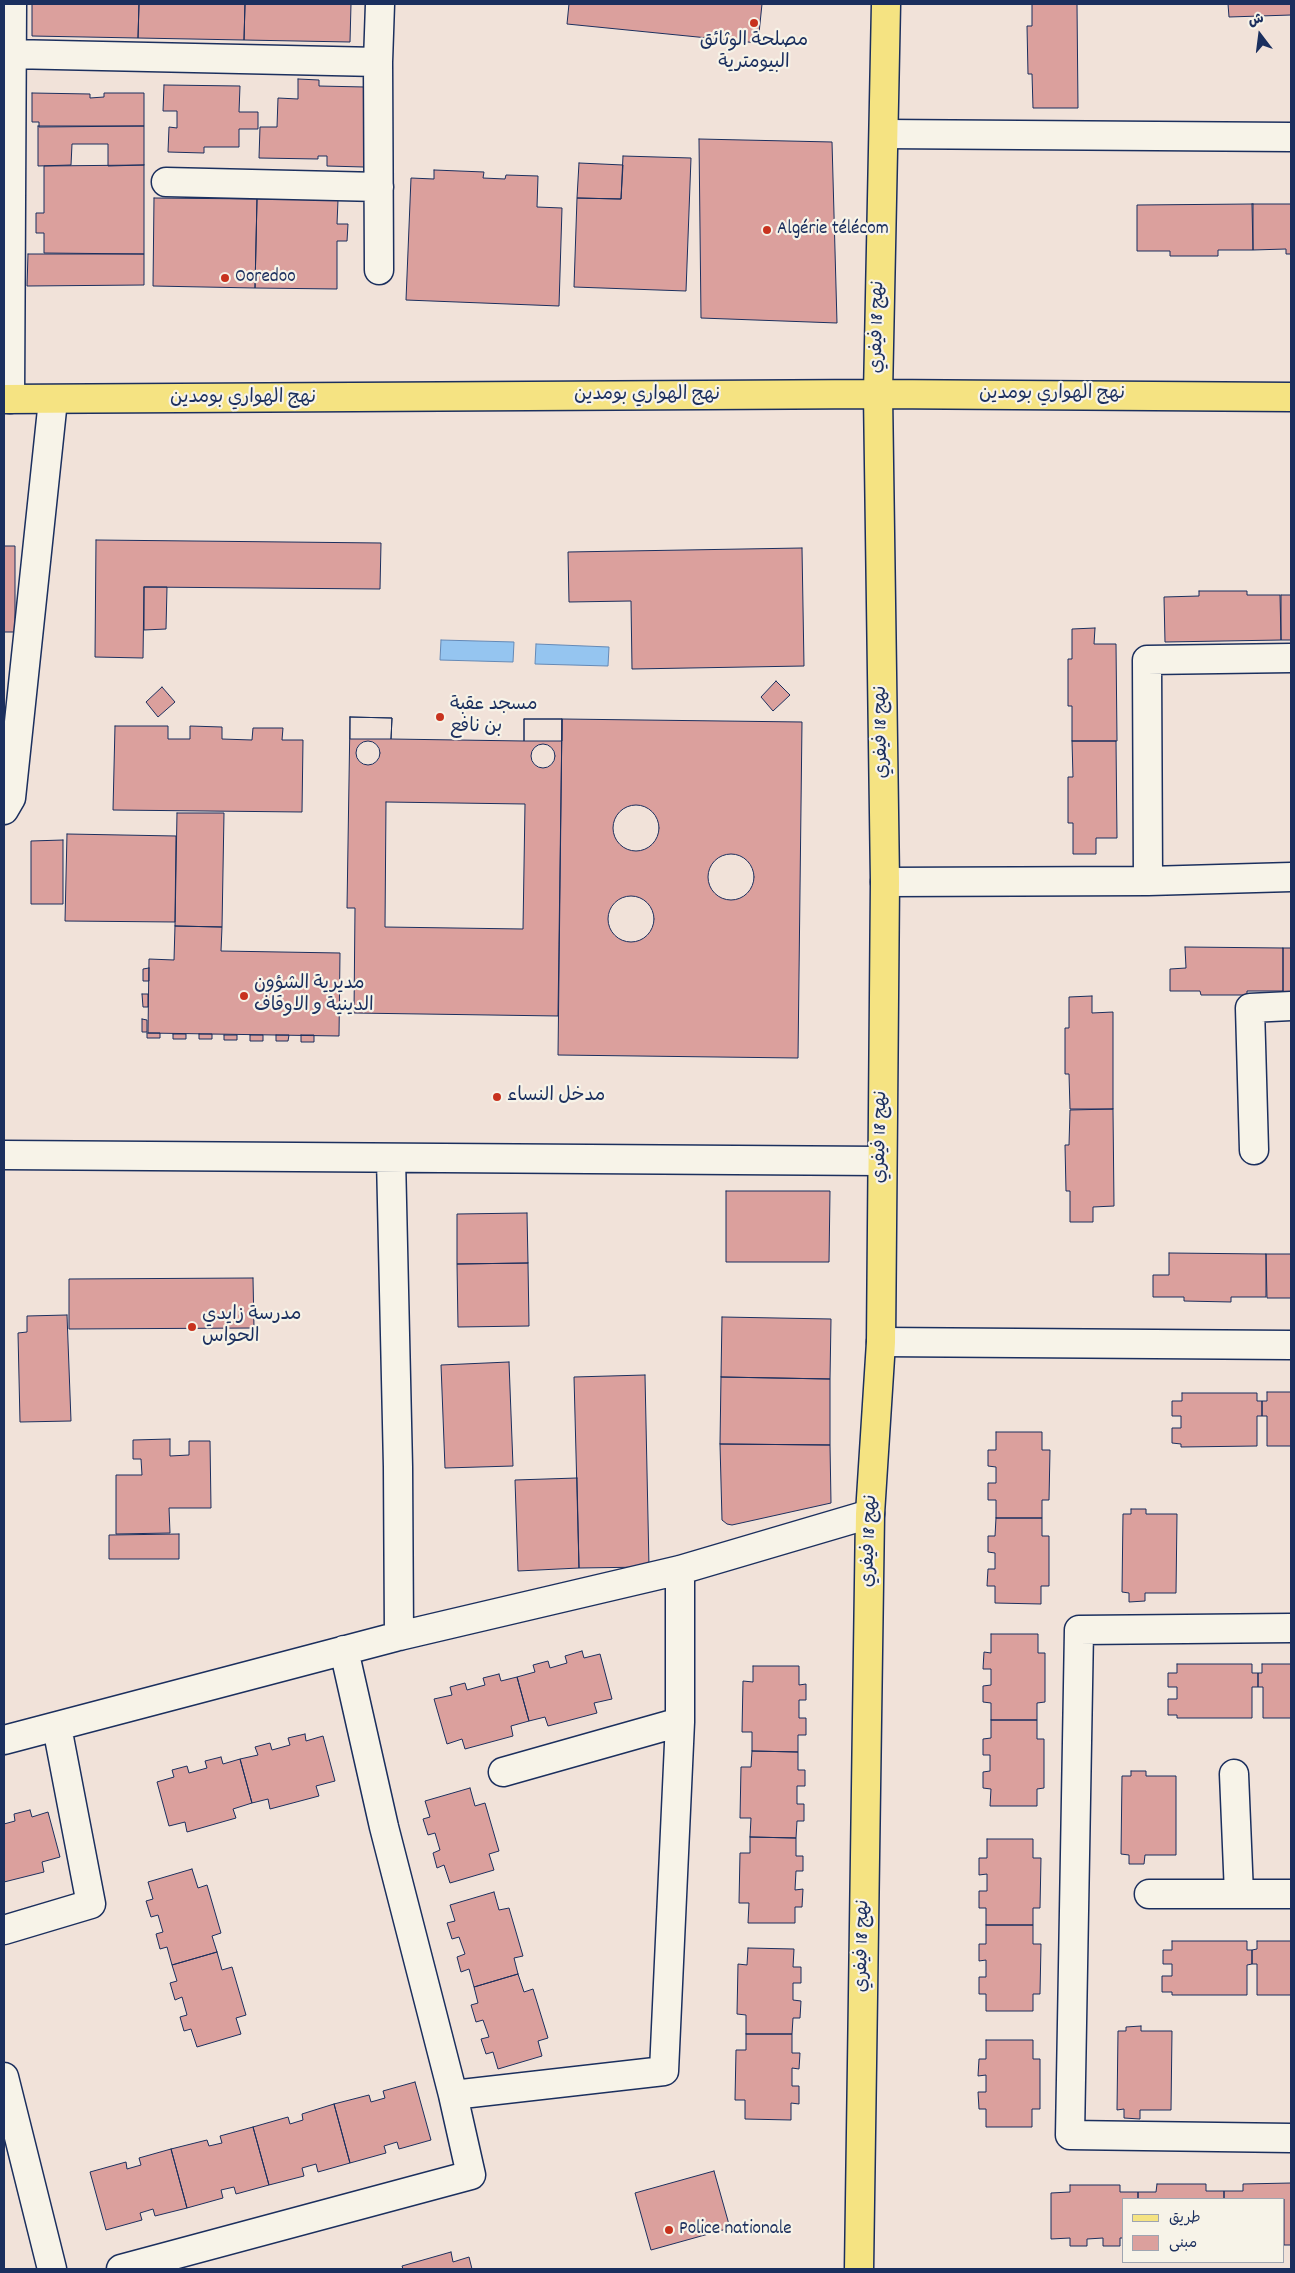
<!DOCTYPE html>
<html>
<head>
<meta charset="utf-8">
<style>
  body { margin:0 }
  #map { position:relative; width:1295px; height:2273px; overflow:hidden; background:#f1e2d9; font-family:Dekko,"Playpen Sans Arabic",sans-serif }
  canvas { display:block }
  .frame { position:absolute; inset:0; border:5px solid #1b2f5e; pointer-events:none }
  .legend { position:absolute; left:1122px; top:2198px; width:162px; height:65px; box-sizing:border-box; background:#f7f3e8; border:1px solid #9fa5b1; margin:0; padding:6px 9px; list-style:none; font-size:15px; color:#1b2f5e }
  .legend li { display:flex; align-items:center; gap:10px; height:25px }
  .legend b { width:25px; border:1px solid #9fa5b1 }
  .north { position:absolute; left:1235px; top:10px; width:50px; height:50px; -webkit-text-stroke:4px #f7f3e8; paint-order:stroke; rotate:345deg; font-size:14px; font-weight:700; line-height:20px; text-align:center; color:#1b2f5e }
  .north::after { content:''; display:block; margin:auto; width:18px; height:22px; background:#1b2f5e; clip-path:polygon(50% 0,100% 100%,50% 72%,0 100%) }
</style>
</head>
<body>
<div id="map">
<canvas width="1295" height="2273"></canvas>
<div class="frame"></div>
<ul class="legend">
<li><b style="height:6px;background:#f5e382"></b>طريق</li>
<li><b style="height:14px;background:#dba09d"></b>مبنى</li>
</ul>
<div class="north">ش</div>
</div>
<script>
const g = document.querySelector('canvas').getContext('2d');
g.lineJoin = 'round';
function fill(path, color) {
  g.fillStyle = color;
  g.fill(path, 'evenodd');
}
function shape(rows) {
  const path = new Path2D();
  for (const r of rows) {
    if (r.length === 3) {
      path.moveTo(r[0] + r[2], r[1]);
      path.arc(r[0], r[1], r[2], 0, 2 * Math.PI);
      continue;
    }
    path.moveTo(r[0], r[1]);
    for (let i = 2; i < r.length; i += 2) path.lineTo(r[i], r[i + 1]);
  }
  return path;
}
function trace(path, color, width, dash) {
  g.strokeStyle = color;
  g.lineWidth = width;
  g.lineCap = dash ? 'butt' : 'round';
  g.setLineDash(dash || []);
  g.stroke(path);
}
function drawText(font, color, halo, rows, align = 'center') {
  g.font = font + ' Dekko,"Playpen Sans Arabic",sans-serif';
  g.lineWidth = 4.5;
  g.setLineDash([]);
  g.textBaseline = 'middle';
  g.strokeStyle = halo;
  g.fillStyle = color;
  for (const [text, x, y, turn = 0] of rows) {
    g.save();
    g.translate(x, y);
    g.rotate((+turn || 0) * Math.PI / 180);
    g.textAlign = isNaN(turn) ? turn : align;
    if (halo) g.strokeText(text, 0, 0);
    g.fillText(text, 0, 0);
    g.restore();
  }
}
const water = shape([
  [441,640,514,642,513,662,440,660,441,640],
  [536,644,609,647,608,666,535,664,536,644]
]);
fill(water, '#95c5f0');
trace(water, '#6489b6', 1);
const building = shape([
  [32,4,139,4,138,38,32,36,32,4],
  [139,4,245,4,244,40,138,38,139,4],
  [245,4,351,4,350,42,244,40,245,4],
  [569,4,762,4,758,43,567,24,569,4],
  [1032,4,1077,4,1078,108,1033,108,1032,74,1028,74,1027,26,1032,26,1032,4],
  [1228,4,1291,4,1291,15,1229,17,1228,4],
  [298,79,319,80,319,86,365,87,364,167,327,166,327,156,318,156,318,159,259,158,260,127,277,127,278,98,298,99,298,79],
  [164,85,240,86,239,112,258,112,258,129,239,129,239,147,204,147,204,153,168,152,169,127,177,128,177,111,163,111,164,85],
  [32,93,90,94,90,98,104,97,104,93,144,93,144,126,39,127,39,122,32,122,32,93],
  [38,126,144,126,144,165,108,166,108,144,72,144,71,165,38,166,38,126],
  [699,139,832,142,837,323,701,318,699,139],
  [623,156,691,158,686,291,574,287,577,198,621,199,623,156],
  [579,163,623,165,621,199,577,198,579,163],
  [144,165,144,254,44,253,44,233,36,233,36,213,44,213,44,166,144,165],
  [434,170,484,172,483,178,505,179,506,175,538,176,537,207,562,208,559,306,406,300,411,178,434,179,434,170],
  [154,198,257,199,255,288,153,286,154,198],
  [257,199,338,200,337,224,348,224,347,241,337,241,337,289,255,288,257,199],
  [1252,204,1291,204,1291,254,1286,254,1286,249,1253,250,1252,204],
  [1253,204,1253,250,1218,250,1218,256,1170,256,1170,251,1137,251,1137,205,1253,204],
  [28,254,144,254,144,285,27,286,28,254],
  [96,540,381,543,380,589,144,587,143,658,95,657,96,540],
  [4,546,15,546,15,632,4,632,4,546],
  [802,548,804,666,632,669,631,601,569,602,568,552,802,548],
  [144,587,167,587,166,629,144,630,144,587],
  [1199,591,1247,591,1247,595,1280,595,1281,640,1165,642,1164,597,1199,596,1199,591],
  [1281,595,1291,595,1291,640,1281,640,1281,595],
  [1095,628,1094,644,1116,644,1117,741,1072,741,1072,706,1068,706,1068,659,1072,659,1072,629,1095,628],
  [776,681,790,695,773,711,761,697,776,681],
  [162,687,175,702,158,717,146,702,162,687],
  [350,717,392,718,391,739,524,741,524,719,562,719,558,1016,354,1013,355,908,347,908,350,717],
  [386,802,525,804,523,929,385,927,386,802],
  [350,717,392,718,391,739,350,739,350,717],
  [524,719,562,719,562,741,524,741,524,719],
  [562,719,802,722,798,1058,558,1055,562,719],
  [115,726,168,726,168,739,190,739,190,726,222,727,222,739,252,740,253,728,283,728,282,740,303,740,302,812,113,810,115,726],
  [1072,741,1116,741,1117,838,1096,838,1096,854,1073,854,1073,823,1068,823,1068,777,1073,777,1072,741],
  [368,753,12],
  [543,756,12],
  [636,828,23],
  [177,813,224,813,222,927,175,926,177,813],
  [67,834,176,836,175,922,65,921,67,834],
  [63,840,63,904,31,904,31,841,63,840],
  [731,877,23],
  [631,919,23],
  [175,926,222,927,221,951,340,953,339,1036,148,1033,149,959,174,960,175,926],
  [1185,947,1283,948,1283,991,1247,991,1247,995,1201,995,1200,991,1170,991,1170,969,1186,968,1185,947],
  [1283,948,1291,948,1291,992,1283,992,1283,948],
  [149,968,149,981,143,981,143,969,149,968],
  [142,994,148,994,148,1007,143,1007,142,994],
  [1092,996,1092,1013,1113,1012,1113,1109,1070,1109,1069,1074,1065,1074,1065,1028,1069,1028,1069,997,1092,996],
  [142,1019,147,1020,147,1032,142,1032,142,1019],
  [147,1033,160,1033,160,1038,147,1038,147,1033],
  [173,1034,186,1034,186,1039,173,1039,173,1034],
  [199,1034,212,1034,212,1039,199,1039,199,1034],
  [224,1035,237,1035,237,1040,224,1040,224,1035],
  [250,1035,263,1035,263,1041,250,1041,250,1035],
  [276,1035,289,1035,288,1041,276,1041,276,1035],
  [301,1035,314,1035,314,1042,301,1042,301,1035],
  [1113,1109,1114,1206,1093,1207,1093,1222,1070,1222,1070,1191,1066,1191,1065,1145,1069,1145,1070,1110,1113,1109],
  [726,1191,830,1191,829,1262,726,1262,726,1191],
  [527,1213,528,1263,457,1264,457,1214,527,1213],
  [1169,1253,1266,1254,1266,1297,1231,1297,1231,1302,1184,1301,1184,1297,1153,1297,1153,1275,1169,1275,1169,1253],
  [1266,1254,1291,1254,1291,1298,1267,1298,1266,1254],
  [528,1263,529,1326,458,1327,457,1264,528,1263],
  [253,1278,254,1328,69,1329,69,1279,253,1278],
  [67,1315,71,1421,20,1422,18,1333,27,1332,27,1316,67,1315],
  [722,1317,831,1319,830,1379,721,1377,722,1317],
  [509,1362,513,1466,445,1468,441,1365,509,1362],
  [645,1375,649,1567,579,1568,574,1377,645,1375],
  [721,1377,830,1379,830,1445,720,1444,721,1377],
  [1267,1392,1291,1392,1291,1446,1267,1446,1267,1416,1262,1416,1262,1401,1267,1401,1267,1392],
  [1182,1393,1257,1393,1257,1401,1262,1401,1262,1416,1257,1416,1257,1446,1181,1447,1181,1444,1172,1443,1172,1428,1181,1428,1181,1416,1172,1416,1172,1401,1182,1401,1182,1393],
  [996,1432,1042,1432,1042,1450,1050,1450,1049,1500,1042,1500,1042,1518,996,1518,996,1500,988,1500,988,1483,996,1483,996,1467,988,1466,988,1450,996,1450,996,1432],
  [170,1439,170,1456,189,1455,189,1441,210,1441,211,1508,169,1508,170,1533,116,1534,116,1475,142,1475,141,1459,133,1459,133,1440,170,1439],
  [720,1444,830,1445,831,1503,732,1525,727,1524,722,1520,720,1444],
  [577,1478,579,1568,518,1571,515,1480,577,1478],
  [1131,1509,1146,1509,1146,1514,1177,1514,1176,1593,1145,1593,1145,1601,1129,1602,1129,1593,1122,1592,1123,1514,1131,1514,1131,1509],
  [996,1518,1042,1518,1042,1536,1049,1536,1049,1586,1041,1586,1041,1604,995,1603,995,1586,987,1586,988,1569,995,1569,995,1553,988,1552,988,1536,995,1536,996,1518],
  [179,1534,179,1559,109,1559,109,1535,179,1534],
  [991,1634,1038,1634,1038,1653,1045,1653,1045,1702,1037,1703,1037,1720,991,1720,991,1703,983,1702,983,1686,991,1685,991,1669,983,1669,984,1652,991,1653,991,1634],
  [582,1651,584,1658,600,1654,612,1699,594,1703,597,1713,548,1726,545,1717,529,1721,517,1677,535,1672,533,1665,548,1661,550,1668,567,1663,565,1656,582,1651],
  [1177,1664,1252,1664,1252,1673,1258,1673,1258,1687,1252,1687,1252,1718,1177,1718,1177,1715,1168,1715,1168,1699,1177,1699,1177,1687,1168,1687,1168,1673,1177,1673,1177,1664],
  [1262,1664,1291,1664,1291,1718,1263,1718,1263,1687,1258,1687,1258,1673,1262,1673,1262,1664],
  [753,1666,799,1666,799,1685,806,1684,806,1700,799,1700,799,1718,806,1718,806,1735,798,1735,798,1752,752,1751,752,1732,742,1732,743,1681,753,1682,753,1666],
  [499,1674,501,1681,517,1677,529,1721,511,1726,513,1736,465,1749,462,1739,447,1744,434,1699,452,1695,450,1687,465,1683,467,1690,485,1685,483,1678,499,1674],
  [991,1720,1037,1720,1037,1739,1044,1739,1044,1788,1037,1789,1037,1806,990,1806,991,1789,983,1788,983,1772,990,1771,990,1755,983,1755,983,1739,991,1738,991,1720],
  [305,1734,306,1741,323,1736,335,1781,316,1786,319,1796,270,1809,268,1799,252,1803,240,1759,258,1755,255,1747,270,1743,272,1750,290,1745,288,1738,305,1734],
  [752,1751,798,1752,798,1770,805,1770,805,1786,797,1786,797,1804,804,1804,804,1821,797,1821,796,1838,750,1837,751,1818,740,1818,741,1767,751,1767,752,1751],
  [221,1757,223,1764,240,1759,252,1803,233,1809,236,1818,187,1832,185,1822,169,1826,157,1782,174,1777,172,1770,187,1766,189,1773,207,1768,205,1761,221,1757],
  [1131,1771,1146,1771,1146,1776,1176,1776,1176,1855,1145,1855,1144,1864,1129,1864,1129,1855,1121,1854,1122,1776,1131,1776,1131,1771],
  [470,1788,475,1806,485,1803,499,1851,489,1854,494,1870,450,1883,444,1865,437,1868,433,1853,440,1850,435,1833,428,1835,423,1819,430,1817,425,1801,470,1788],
  [30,1810,32,1817,48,1812,60,1857,42,1862,44,1872,4,1882,4,1824,15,1821,14,1814,30,1810],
  [750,1837,796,1838,796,1856,803,1856,803,1871,796,1871,795,1890,803,1889,802,1907,795,1907,795,1923,748,1923,749,1903,739,1903,740,1853,750,1853,750,1837],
  [987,1839,1033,1839,1033,1858,1041,1858,1040,1908,1033,1908,1033,1925,986,1925,986,1908,979,1908,979,1891,987,1891,987,1874,979,1875,979,1858,987,1858,987,1839],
  [192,1869,198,1888,207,1885,221,1933,212,1936,217,1952,172,1965,167,1947,160,1949,156,1934,163,1932,158,1915,151,1917,146,1901,153,1899,148,1882,192,1869],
  [494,1892,499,1910,509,1908,523,1956,514,1958,518,1974,474,1987,469,1969,461,1972,457,1957,465,1954,459,1937,452,1939,447,1923,455,1921,450,1905,494,1892],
  [986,1925,1033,1925,1033,1944,1041,1944,1040,1994,1033,1994,1033,2011,986,2011,986,1994,979,1994,979,1977,986,1977,986,1960,979,1961,979,1944,986,1944,986,1925],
  [1172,1941,1247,1941,1247,1950,1252,1950,1252,1964,1247,1965,1247,1995,1172,1995,1172,1992,1162,1992,1162,1976,1172,1976,1172,1964,1163,1964,1163,1950,1172,1950,1172,1941],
  [1257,1941,1291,1941,1291,1995,1257,1995,1257,1964,1252,1964,1252,1950,1257,1949,1257,1941],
  [748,1948,794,1949,793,1967,801,1967,801,1983,793,1983,793,2000,801,2001,800,2018,793,2018,792,2034,746,2034,746,2015,737,2014,738,1964,747,1965,748,1948],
  [217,1952,222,1970,232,1967,246,2015,236,2018,241,2034,197,2047,191,2029,184,2031,180,2017,187,2015,182,1997,175,2000,170,1983,177,1981,172,1965,217,1952],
  [518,1974,524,1992,533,1989,548,2038,538,2041,542,2056,498,2069,493,2052,486,2054,481,2039,489,2037,483,2020,476,2022,471,2005,478,2003,474,1987,518,1974],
  [1141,2026,1141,2031,1172,2031,1171,2110,1140,2110,1140,2119,1124,2118,1124,2109,1117,2110,1118,2031,1126,2031,1126,2027,1141,2026],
  [746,2034,792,2034,792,2053,800,2053,799,2069,792,2068,792,2086,799,2086,799,2104,791,2103,791,2120,745,2119,745,2100,735,2100,736,2050,746,2050,746,2034],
  [986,2040,1033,2040,1033,2059,1040,2059,1040,2109,1032,2109,1032,2127,986,2127,986,2109,979,2109,978,2092,986,2092,986,2075,978,2076,979,2059,986,2059,986,2040],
  [415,2082,431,2140,399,2149,397,2142,384,2146,386,2153,350,2163,334,2104,369,2095,371,2102,385,2098,383,2091,415,2082],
  [334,2104,350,2163,318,2172,316,2164,302,2168,304,2176,269,2185,253,2127,288,2117,290,2124,303,2120,302,2114,334,2104],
  [253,2127,269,2185,236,2194,234,2187,221,2190,223,2198,187,2208,171,2149,207,2140,209,2146,222,2143,220,2136,253,2127],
  [171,2149,187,2208,155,2216,153,2209,140,2213,142,2220,106,2230,90,2172,126,2162,127,2169,141,2165,139,2158,171,2149],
  [714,2171,730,2228,651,2250,635,2193,714,2171],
  [1291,2183,1291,2245,1284,2245,1284,2199,1224,2199,1224,2191,1243,2191,1243,2184,1291,2183],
  [1157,2184,1206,2184,1206,2191,1224,2191,1224,2199,1138,2199,1138,2192,1156,2192,1157,2184],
  [1070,2185,1120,2185,1120,2192,1138,2192,1138,2199,1124,2199,1124,2238,1120,2238,1120,2246,1103,2246,1103,2238,1087,2239,1087,2246,1070,2246,1070,2238,1051,2239,1051,2193,1070,2192,1070,2185],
  [451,2252,453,2262,469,2257,472,2269,403,2269,402,2266,451,2252]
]);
fill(building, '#dba09d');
trace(building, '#1b2f5e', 1);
const minor = shape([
  [10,54,378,62,380,4],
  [378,62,379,270],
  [884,134,1291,137],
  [166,182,379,187],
  [10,399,12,4],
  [4,810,11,798,53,400],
  [1148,881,1147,660,1291,658],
  [885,882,1148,881,1291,877],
  [1254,1150,1250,1008,1291,1006],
  [4,1155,881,1161],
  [391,1158,398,1467,399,1636],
  [881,1342,1291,1345],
  [1291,1628,1079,1630,1070,2135,1291,2138],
  [4,1740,399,1636,680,1570,870,1514],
  [503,1772,680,1722],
  [1234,1774,1239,1894],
  [1149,1894,1291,1894],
  [4,1930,91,1904,57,1727],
  [4,2077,52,2269],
  [453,2095,664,2071,680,1722,680,1570],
  [121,2269,471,2175,453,2095,384,1827,344,1650]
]);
const major = shape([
  [4,399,878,394,1291,397],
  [859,2269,870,1514,881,1342,885,882,878,394,886,4]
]);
trace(minor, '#1b2f5e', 31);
trace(major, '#1b2f5e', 31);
trace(minor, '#f7f3e8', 28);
trace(major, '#f5e382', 28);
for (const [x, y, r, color] of [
  [754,23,5,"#c8321e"],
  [767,230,5,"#c8321e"],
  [225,278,5,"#c8321e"],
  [440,717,5,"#c8321e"],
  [244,996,5,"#c8321e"],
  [497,1097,5,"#c8321e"],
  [192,1327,5,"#c8321e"],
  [669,2230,5,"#c8321e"]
]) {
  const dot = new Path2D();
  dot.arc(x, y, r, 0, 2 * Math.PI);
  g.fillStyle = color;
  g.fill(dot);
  trace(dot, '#f7f3e8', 2);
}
drawText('19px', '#1b2f5e', '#f7f3e8', [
  ["مصلحة الوثائق",754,42,"center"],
  ["البيومترية",754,64,"center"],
  ["Algérie télécom",777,230],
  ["Ooredoo",235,278],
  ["مسجد عقبة",450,706],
  ["بن نافع",450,728],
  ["مديرية الشؤون",254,985],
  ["الدينية و الاوقاف",254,1007],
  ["مدخل النساء",507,1097],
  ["مدرسة زايدي",202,1316],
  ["الحواس",202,1338],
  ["Police nationale",679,2230]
], 'left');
drawText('19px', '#1b2f5e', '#f7f3e8', [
  ["نهج 18 فيفري",879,327,-89],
  ["نهج الهواري بومدين",1052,395],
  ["نهج الهواري بومدين",647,396],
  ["نهج الهواري بومدين",243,399],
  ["نهج 18 فيفري",883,732,-91],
  ["نهج 18 فيفري",882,1137,-89],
  ["نهج 18 فيفري",871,1541,-88],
  ["نهج 18 فيفري",864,1946,-89]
]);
</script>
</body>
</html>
